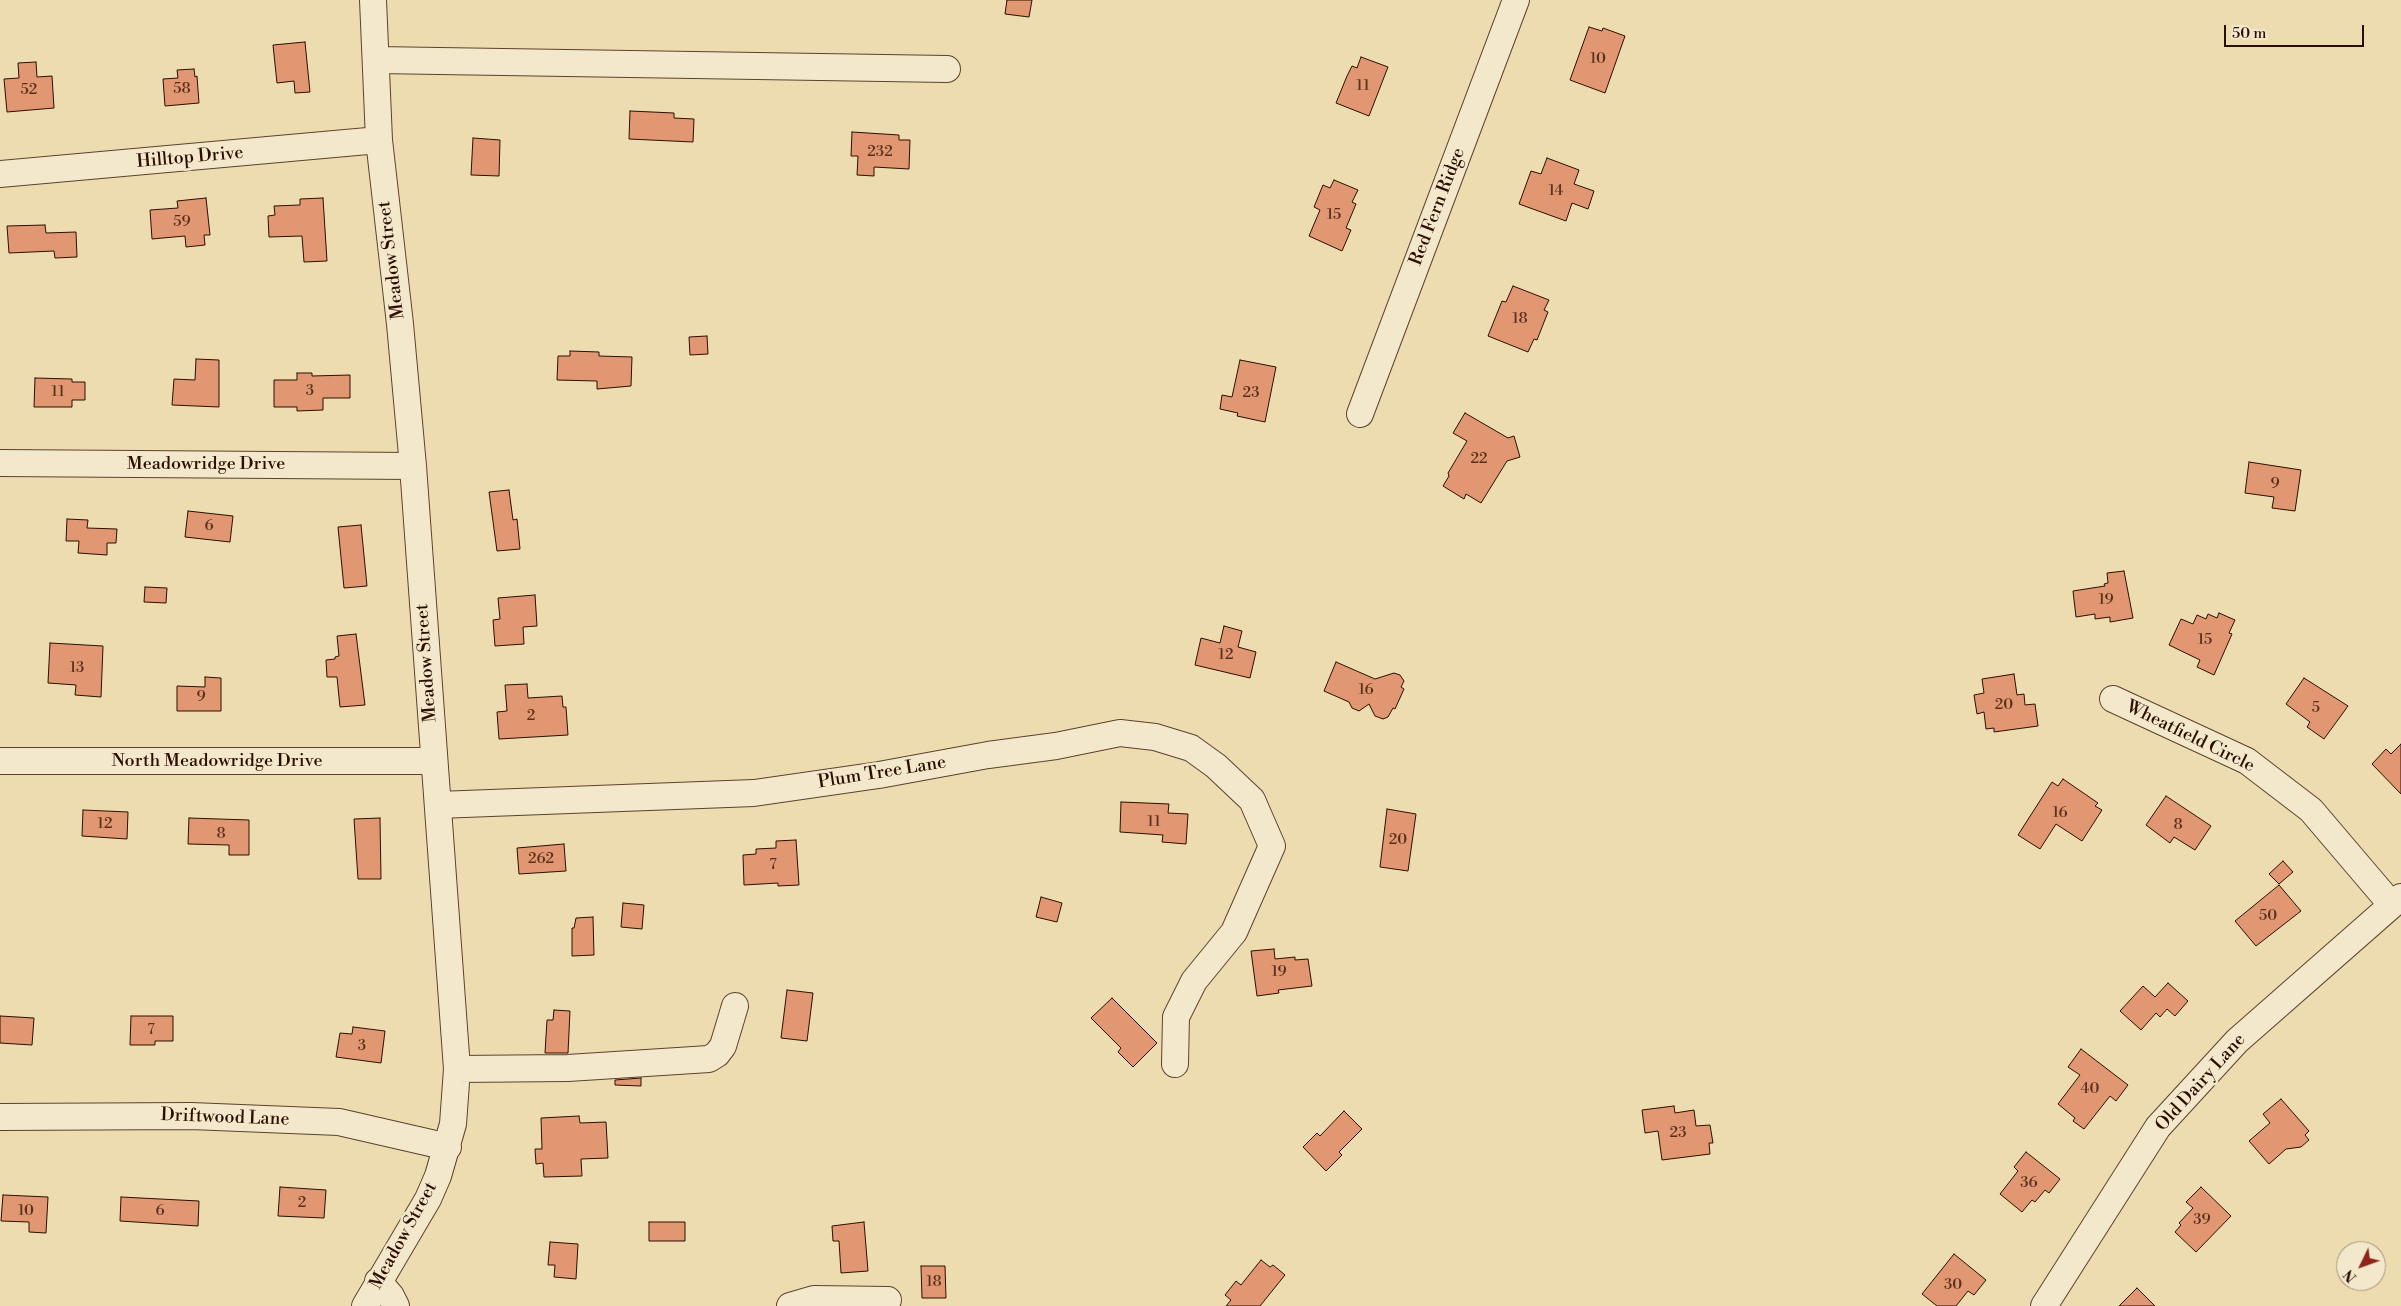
<!DOCTYPE html>
<html>
<head>
<meta charset="utf-8">
<style>
  body { margin:0 }
  #map { position:relative; width:2401px; height:1306px; overflow:hidden; background:#ecdcb0; font-family:"Libre Bodoni",serif }
  canvas { display:block }
  .north { position:absolute; left:2336px; top:1241px; width:50px; height:50px; box-sizing:border-box; background:#f3e8cc; border:1px solid #a3917a; border-radius:50%; rotate:228deg; font-size:14px; font-weight:700; line-height:20px; text-align:center; color:#2c0e00 }
  .north::after { content:''; display:block; margin:auto; width:18px; height:22px; background:#8f2418; clip-path:polygon(50% 0,100% 100%,50% 72%,0 100%) }
  .scale { position:absolute; left:2224px; top:25px; width:140px; height:22px; box-sizing:border-box; border:2px solid #2c0e00; border-top:0; padding-left:6px; font-size:15px; line-height:18px; white-space:nowrap; color:#2c0e00; -webkit-text-stroke:4px #f3e8cc; paint-order:stroke }
</style>
</head>
<body>
<div id="map">
<canvas width="2401" height="1306"></canvas>
<div class="north">N</div>
<div class="scale">50 m</div>
</div>
<script>
const g = document.querySelector('canvas').getContext('2d');
g.lineJoin = 'round';
function fill(path, color) {
  g.fillStyle = color;
  g.fill(path, 'evenodd');
}
function shape(rows) {
  const path = new Path2D();
  for (const r of rows) {
    path.moveTo(r[0], r[1]);
    for (let i = 2; i < r.length; i += 2) path.lineTo(r[i], r[i + 1]);
  }
  return path;
}
function trace(path, color, width, dash) {
  g.strokeStyle = color;
  g.lineWidth = width;
  g.lineCap = dash ? 'butt' : 'round';
  g.setLineDash(dash || []);
  g.stroke(path);
}
function drawText(font, color, halo, rows, align = 'center') {
  g.font = font + ' "Libre Bodoni",serif';
  g.lineWidth = 5;
  g.setLineDash([]);
  g.textBaseline = 'middle';
  g.strokeStyle = halo;
  g.fillStyle = color;
  for (const [text, x, y, turn = 0] of rows) {
    g.save();
    g.translate(x, y);
    g.rotate((+turn || 0) * Math.PI / 180);
    g.textAlign = isNaN(turn) ? turn : align;
    if (halo) g.strokeText(text, 0, 0);
    g.fillText(text, 0, 0);
    g.restore();
  }
}
const building = shape([
  [1007,0,1032,0,1029,17,1005,14,1007,0],
  [1589,27,1602,31,1603,28,1625,36,1605,93,1570,80,1589,27],
  [305,42,310,92,295,93,294,81,277,83,273,45,305,42],
  [1361,57,1388,67,1369,116,1336,103,1347,76,1352,66,1357,68,1361,57],
  [36,62,37,77,52,76,54,108,7,112,4,79,19,78,18,63,36,62],
  [194,69,195,77,197,76,199,103,165,106,163,79,178,78,177,70,194,69],
  [630,111,674,113,674,118,694,119,693,142,629,139,630,111],
  [852,132,899,135,899,140,910,140,909,169,874,167,874,176,857,175,858,156,851,156,852,132],
  [473,138,500,140,499,176,471,175,473,138],
  [1547,158,1579,170,1574,184,1594,191,1588,209,1572,203,1566,221,1519,204,1531,171,1541,174,1547,158],
  [1334,180,1358,190,1352,202,1356,204,1346,228,1351,230,1342,251,1309,236,1320,210,1314,207,1323,185,1330,188,1334,180],
  [206,198,210,235,204,235,205,245,186,247,185,236,152,239,150,210,178,208,177,201,206,198],
  [323,198,327,261,304,262,302,236,269,237,268,216,275,215,274,206,300,205,300,199,323,198],
  [45,225,46,233,76,232,77,257,55,258,54,251,9,253,7,226,45,225],
  [1513,286,1549,300,1544,310,1548,312,1537,340,1534,339,1528,352,1488,336,1502,301,1506,302,1513,286],
  [707,336,708,354,690,355,689,337,707,336],
  [570,351,599,352,599,356,632,357,631,386,597,389,597,381,557,380,558,356,570,356,570,351],
  [196,359,219,360,219,407,172,405,174,379,195,380,196,359],
  [1240,360,1276,367,1265,422,1237,416,1238,413,1220,409,1222,395,1232,397,1240,360],
  [297,373,312,373,312,376,350,375,350,398,323,398,323,410,297,411,297,407,274,407,274,380,297,380,297,373],
  [35,378,72,379,72,382,85,382,85,400,72,400,72,407,34,407,35,378],
  [1465,413,1508,438,1514,436,1520,457,1507,461,1481,503,1466,494,1464,499,1443,486,1449,476,1448,473,1467,441,1453,433,1465,413],
  [2249,462,2301,470,2295,511,2272,508,2274,497,2245,493,2249,462],
  [509,490,513,520,517,519,520,549,497,551,489,492,509,490],
  [188,511,233,516,230,542,185,537,188,511],
  [67,519,88,520,87,528,117,529,116,543,107,543,107,555,78,553,79,541,66,541,67,519],
  [361,525,367,586,344,588,338,527,361,525],
  [2124,571,2133,618,2110,622,2110,617,2095,619,2095,614,2076,617,2073,591,2105,586,2104,584,2108,583,2107,573,2124,571],
  [145,587,167,588,166,603,144,602,145,587],
  [535,595,537,626,523,627,524,644,495,646,493,620,500,619,498,598,535,595],
  [2219,613,2235,620,2229,633,2232,634,2214,675,2197,667,2200,660,2169,645,2181,619,2193,624,2197,615,2206,619,2208,614,2217,618,2219,613],
  [1224,626,1242,631,1238,647,1256,652,1250,678,1195,665,1201,638,1220,643,1224,626],
  [356,634,365,705,340,707,337,677,327,677,326,660,335,659,335,657,339,656,337,636,356,634],
  [50,643,103,646,101,697,75,695,76,685,48,683,50,643],
  [1336,662,1375,679,1394,673,1400,675,1404,681,1401,687,1404,689,1395,709,1393,708,1388,717,1383,719,1375,716,1369,704,1359,711,1352,708,1349,702,1324,691,1336,662],
  [2014,674,2017,695,2024,694,2025,705,2035,704,2038,726,1994,732,1994,728,1986,729,1984,712,1977,714,1974,695,1984,693,1982,679,2014,674],
  [205,677,221,678,221,711,177,711,177,686,205,687,205,677],
  [2304,678,2348,706,2324,739,2307,727,2310,722,2286,704,2304,678],
  [527,684,528,698,562,696,563,707,566,707,568,735,499,739,497,712,507,711,505,685,527,684],
  [2401,744,2401,794,2372,764,2386,749,2391,754,2401,744],
  [2063,779,2098,803,2095,806,2102,810,2082,841,2056,824,2040,849,2018,835,2052,782,2058,786,2063,779],
  [2166,796,2211,826,2195,850,2174,837,2170,843,2146,825,2166,796],
  [1121,802,1169,804,1168,813,1188,814,1186,844,1162,842,1163,835,1120,832,1121,802],
  [1387,809,1416,814,1408,871,1380,867,1387,809],
  [83,810,128,812,127,839,82,836,83,810],
  [189,818,249,820,249,855,229,855,229,845,188,844,189,818],
  [380,818,381,879,358,879,354,819,380,818],
  [796,840,799,885,778,886,778,883,744,885,743,855,756,854,756,849,776,848,776,841,796,840],
  [564,844,566,871,519,874,517,848,564,844],
  [2283,861,2293,872,2279,884,2269,874,2283,861],
  [2279,885,2301,911,2256,946,2235,921,2279,885],
  [1041,897,1062,903,1057,922,1036,917,1041,897],
  [623,903,644,905,642,929,621,927,623,903],
  [593,917,594,955,572,956,572,928,574,928,576,918,593,917],
  [1274,949,1275,959,1295,957,1295,960,1308,959,1312,986,1278,990,1279,993,1257,996,1251,951,1274,949],
  [2168,983,2188,1001,2175,1016,2167,1009,2160,1017,2156,1013,2141,1030,2120,1011,2143,986,2155,997,2168,983],
  [787,990,813,993,807,1041,781,1038,787,990],
  [1112,998,1157,1043,1133,1067,1118,1052,1121,1048,1091,1018,1112,998],
  [554,1010,570,1011,568,1053,545,1053,547,1020,553,1020,554,1010],
  [0,1016,34,1018,32,1045,0,1043,0,1016],
  [131,1016,173,1016,173,1041,155,1041,155,1045,130,1045,131,1016],
  [353,1027,385,1031,381,1063,336,1057,340,1033,352,1034,353,1027],
  [2081,1049,2128,1085,2116,1101,2110,1096,2084,1129,2073,1121,2075,1118,2058,1104,2080,1075,2068,1067,2081,1049],
  [641,1078,641,1086,615,1085,615,1080,641,1078],
  [2281,1099,2309,1131,2305,1135,2309,1140,2301,1147,2286,1149,2269,1164,2249,1141,2270,1123,2263,1114,2281,1099],
  [1674,1106,1675,1113,1694,1110,1696,1126,1710,1125,1713,1143,1709,1143,1710,1154,1662,1160,1658,1131,1645,1133,1642,1110,1674,1106],
  [1344,1111,1362,1129,1339,1152,1342,1155,1326,1171,1303,1147,1317,1133,1320,1136,1344,1111],
  [579,1116,580,1123,606,1122,608,1158,581,1159,582,1176,544,1177,543,1163,536,1164,535,1149,542,1149,541,1118,579,1116],
  [2026,1152,2060,1179,2049,1193,2045,1190,2035,1202,2032,1200,2022,1212,2000,1194,2018,1171,2014,1167,2026,1152],
  [280,1187,326,1190,324,1218,278,1216,280,1187],
  [2201,1187,2231,1216,2196,1252,2175,1232,2181,1225,2179,1223,2193,1208,2186,1202,2201,1187],
  [3,1195,48,1197,46,1233,29,1232,29,1222,1,1221,3,1195],
  [121,1197,199,1201,198,1226,120,1221,121,1197],
  [649,1222,685,1222,685,1241,649,1241,649,1222],
  [864,1222,868,1271,841,1273,839,1241,833,1241,832,1226,864,1222],
  [550,1242,578,1244,576,1279,554,1277,555,1265,548,1265,550,1242],
  [1954,1254,1986,1280,1974,1295,1968,1291,1956,1306,1937,1306,1922,1294,1954,1254],
  [1261,1260,1270,1267,1273,1265,1285,1275,1260,1306,1226,1306,1231,1300,1225,1295,1236,1281,1241,1285,1261,1260],
  [921,1266,945,1266,946,1298,922,1298,921,1266],
  [2137,1288,2155,1306,2119,1306,2137,1288]
]);
fill(building, '#e19771');
trace(building, '#2c0e00', 1);
const minor = shape([
  [376,60,947,69],
  [0,174,379,140],
  [1360,414,1516,0],
  [0,463,413,466],
  [2113,699,2247,761,2311,810,2391,904],
  [0,761,434,761],
  [438,805,754,793,879,775,988,755,1056,746,1120,733,1155,737,1191,748,1216,766,1252,800,1272,846,1234,932,1194,981,1176,1017,1175,1064],
  [457,1069,568,1068,709,1059,717,1054,723,1046,735,1006],
  [0,1117,191,1116,339,1122,448,1147],
  [378,1281,391,1296,396,1306],
  [365,1306,428,1199,438,1176,453,1124,457,1069,413,466,400,324,379,140,373,0],
  [790,1306,814,1299,888,1300],
  [2044,1306,2158,1127,2237,1041,2401,897]
]);
trace(minor, '#5c422c', 28);
trace(minor, '#f3e8cc', 26);
drawText('15px', '#59301c', null, [
  ["10",1598,59],
  ["11",1363,86],
  ["58",182,89],
  ["52",29,90],
  ["232",880,152],
  ["14",1556,191],
  ["15",1334,215],
  ["59",182,222],
  ["18",1520,319],
  ["3",310,391],
  ["11",58,392],
  ["23",1251,393],
  ["22",1479,459],
  ["9",2275,484],
  ["6",209,526],
  ["19",2106,600],
  ["15",2205,640],
  ["12",1226,655],
  ["13",77,668],
  ["16",1366,690],
  ["9",201,697],
  ["20",2004,705],
  ["5",2316,708],
  ["2",531,716],
  ["16",2060,813],
  ["11",1154,822],
  ["12",105,824],
  ["8",2178,825],
  ["8",221,834],
  ["20",1398,840],
  ["262",541,859],
  ["7",773,865],
  ["50",2268,916],
  ["19",1279,972],
  ["7",151,1030],
  ["3",362,1046],
  ["40",2090,1089],
  ["23",1678,1133],
  ["36",2029,1183],
  ["2",302,1203],
  ["10",26,1211],
  ["6",160,1211],
  ["39",2202,1220],
  ["18",934,1282],
  ["30",1953,1285]
]);
drawText('18px', '#2c0e00', '#f3e8cc', [
  ["Hilltop Drive",190,158,-5],
  ["Red Fern Ridge",1438,207,-69],
  ["Meadow Street",392,260,-97],
  ["Meadowridge Drive",206,465],
  ["Meadow Street",427,663,-94],
  ["Wheatfield Circle",2190,737,26],
  ["North Meadowridge Drive",217,762],
  ["Plum Tree Lane",882,773,-9],
  ["Old Dairy Lane",2201,1083,-48],
  ["Driftwood Lane",225,1118,2],
  ["Meadow Street",404,1236,-61]
]);
</script>
</body>
</html>
